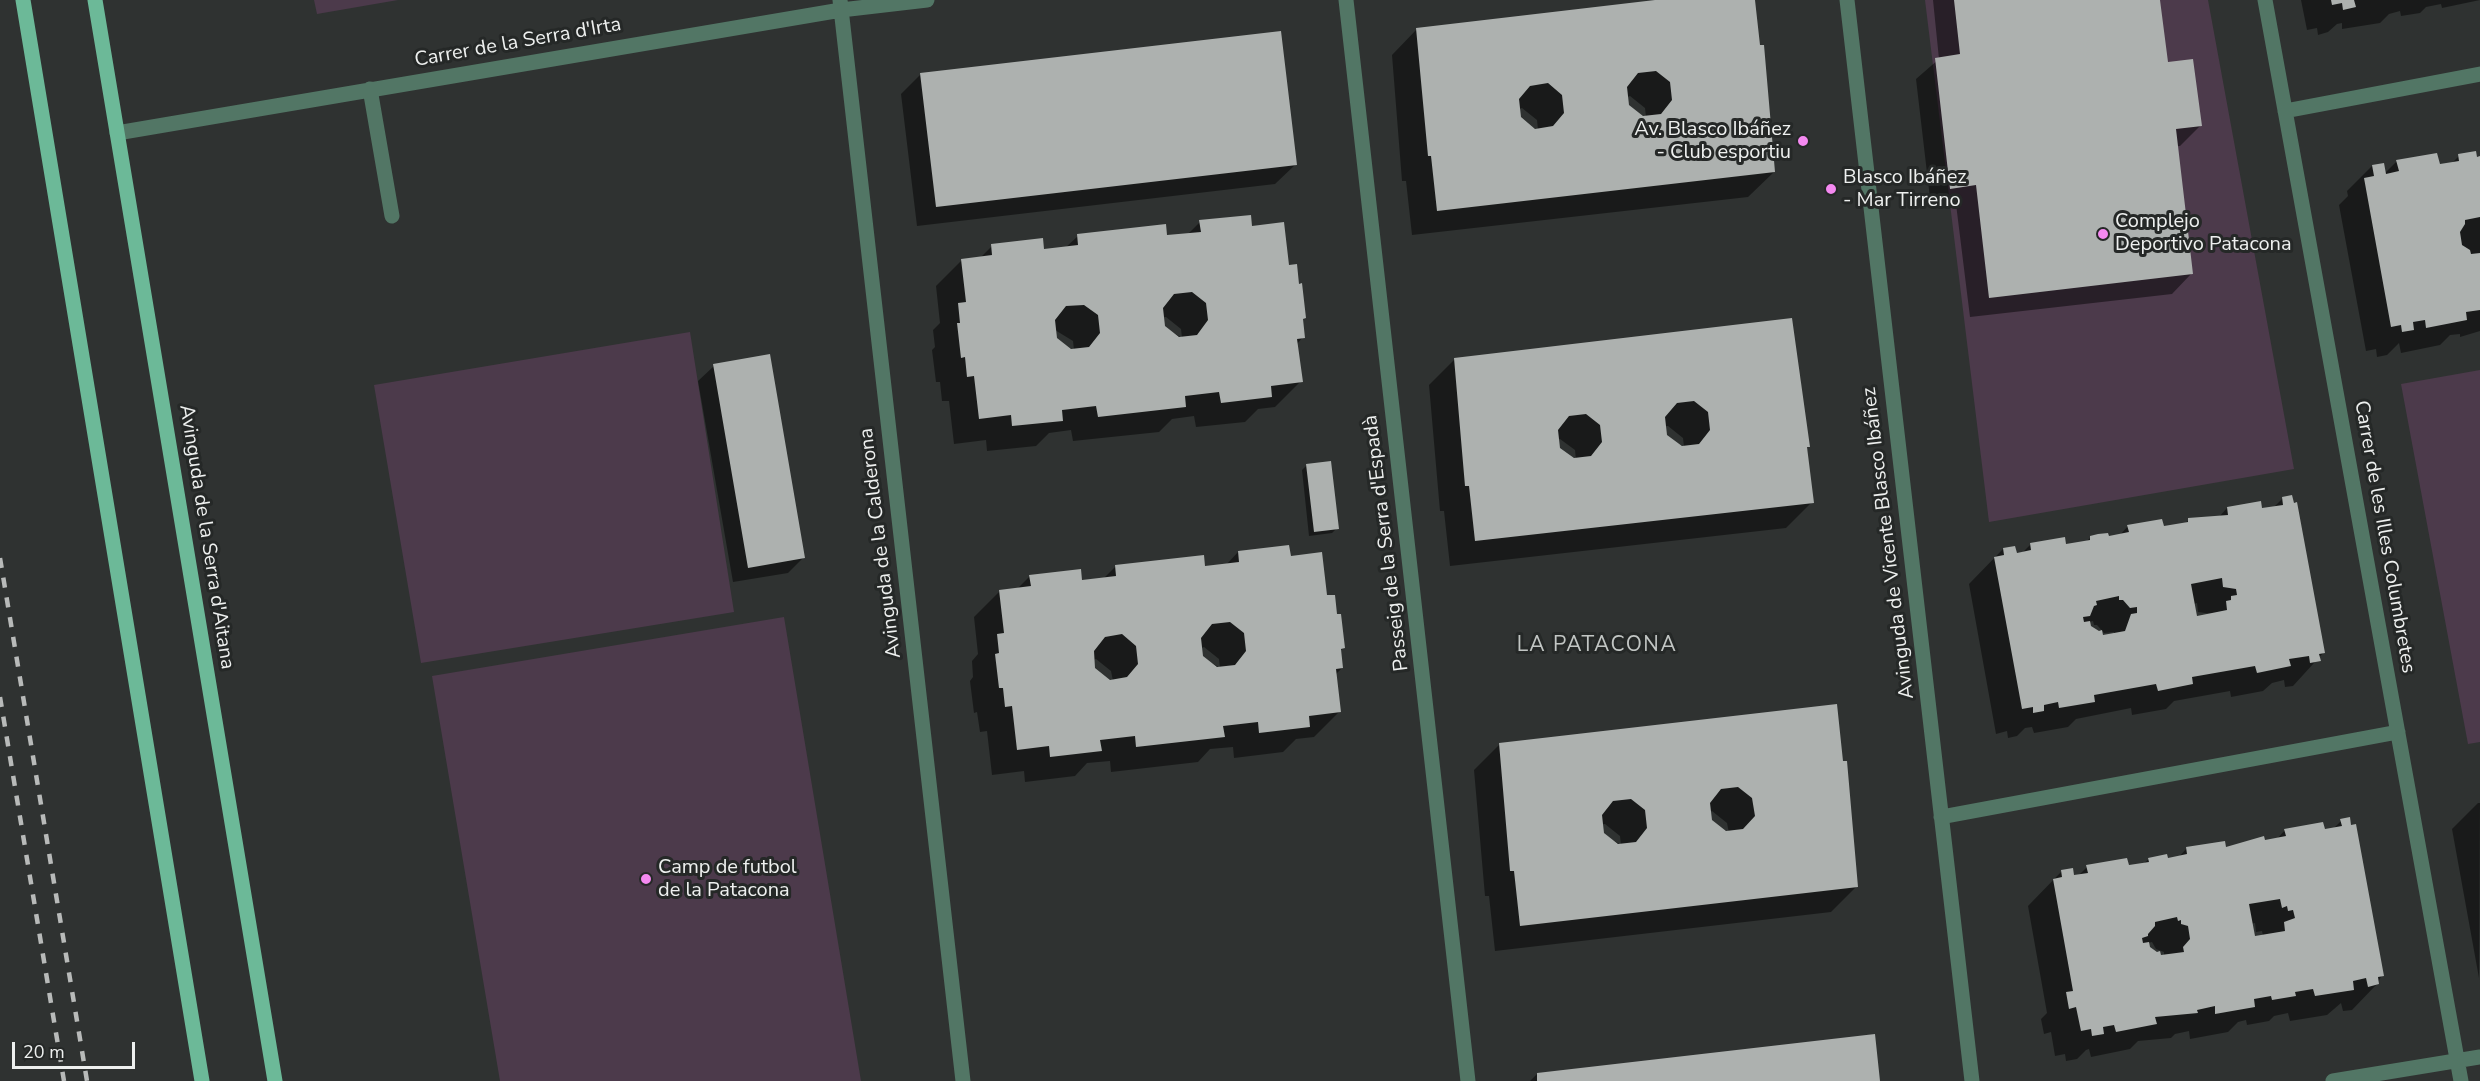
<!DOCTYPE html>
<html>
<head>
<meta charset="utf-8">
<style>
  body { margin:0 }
  #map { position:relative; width:2480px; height:1081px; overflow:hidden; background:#2f3231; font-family:"Nunito Sans",sans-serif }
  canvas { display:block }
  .scale { position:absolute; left:12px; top:1042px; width:123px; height:27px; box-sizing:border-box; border:3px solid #eef0ef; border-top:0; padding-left:8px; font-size:18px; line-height:21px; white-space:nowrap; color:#eef0ef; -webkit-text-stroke:4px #252827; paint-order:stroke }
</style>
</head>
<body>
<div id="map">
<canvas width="2480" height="1081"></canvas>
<div class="scale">20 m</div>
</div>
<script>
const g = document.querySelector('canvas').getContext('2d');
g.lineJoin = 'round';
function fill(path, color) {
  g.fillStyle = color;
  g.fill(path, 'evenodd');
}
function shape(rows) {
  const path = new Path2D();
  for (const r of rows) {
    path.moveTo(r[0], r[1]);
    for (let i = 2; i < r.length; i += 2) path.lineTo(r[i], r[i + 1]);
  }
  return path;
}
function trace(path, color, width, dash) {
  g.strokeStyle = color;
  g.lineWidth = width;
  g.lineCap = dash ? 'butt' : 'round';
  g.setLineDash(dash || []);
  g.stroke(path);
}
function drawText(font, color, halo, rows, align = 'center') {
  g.font = font + ' "Nunito Sans",sans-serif';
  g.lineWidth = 6;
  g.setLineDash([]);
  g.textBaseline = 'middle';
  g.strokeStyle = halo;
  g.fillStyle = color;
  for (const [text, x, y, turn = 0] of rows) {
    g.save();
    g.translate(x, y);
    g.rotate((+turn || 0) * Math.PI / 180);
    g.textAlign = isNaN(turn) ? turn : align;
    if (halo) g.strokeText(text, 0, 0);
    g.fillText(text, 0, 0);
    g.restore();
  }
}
fill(shape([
  [314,0,398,0,317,14],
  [1925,0,2208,0,2294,469,1989,522],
  [690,332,734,612,421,663,374,385],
  [2480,370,2480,742,2468,744,2401,384],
  [784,617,861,1081,500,1081,432,676]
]), '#4c3a4b');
fill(shape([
  [1668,0,1754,0,1774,172,1748,197,1412,235,1406,181,1402,181,1392,55,1417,29],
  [1630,96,1645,108,1646,117,1643,117,1628,105,1627,97],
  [1522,108,1537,120,1538,130,1535,130,1520,118,1519,109],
  [1933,0,2159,0,2166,64,2200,126,2180,146,2176,146,2191,274,2172,294,1970,317,1956,204,1931,207,1916,79,1939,59],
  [2301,0,2480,0,2442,8,2441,4,2426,7,2420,13,2401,16,2400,11,2389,14,2380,23,2342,29,2342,23,2337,24,2328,32,2318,35,2317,28,2307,30],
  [921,74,1295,165,1275,184,917,226,901,94],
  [2459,156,2480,158,2480,331,2460,337,2460,334,2450,335,2440,345,2401,353,2399,343,2387,355,2377,357,2376,349,2366,351,2339,205,2348,196,2347,191,2372,166,2384,174,2397,161,2439,166,2451,164],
  [1200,222,1251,227,1288,267,1305,317,1301,321,1303,337,1297,344,1301,381,1275,407,1258,409,1245,422,1196,427,1194,416,1172,419,1159,432,1073,441,1071,430,1049,433,1036,446,987,451,986,440,954,444,949,401,942,401,940,382,936,382,932,350,935,347,933,330,940,323,936,286,961,261,979,259,992,246,1043,251,1065,248,1078,236,1166,237,1187,235],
  [1163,317,1166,317,1181,329,1182,338,1164,327],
  [1055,330,1073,341,1074,350,1071,351,1056,339],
  [1455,359,1800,375,1812,502,1786,528,1450,566,1444,511,1440,511,1429,385],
  [1665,426,1668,426,1683,438,1684,447,1666,436],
  [1557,439,1560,439,1575,450,1576,460,1558,449],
  [714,366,804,557,788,573,733,582,698,381],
  [1307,465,1337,528,1332,533,1309,536,1302,470],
  [2283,498,2324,652,2293,686,2285,687,2284,680,2272,683,2263,691,2231,697,2230,691,2174,701,2166,709,2132,715,2131,708,2076,719,2068,727,2034,733,2032,727,2025,728,2017,736,2008,738,2007,731,1996,734,1969,584,2003,549,2015,555,2021,554,2031,544,2065,546,2086,542,2090,538,2119,536,2128,526,2163,528,2184,524,2189,520,2219,517,2227,508,2261,510,2273,508],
  [2197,603,2198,612,2212,614,2196,618,2194,604],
  [2093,621,2094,625,2097,625,2104,633,2114,632,2114,634,2102,637,2097,630,2087,626,2089,622],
  [1238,552,1289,558,1326,597,1343,648,1340,651,1342,668,1335,675,1339,712,1314,737,1296,739,1283,752,1234,758,1233,747,1210,749,1198,762,1111,772,1110,761,1087,763,1075,776,1025,782,1024,771,992,775,987,731,980,732,977,712,974,713,970,681,973,677,972,661,978,654,974,617,1000,591,1017,589,1030,576,1081,582,1103,579,1116,566,1203,568,1226,565],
  [1204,647,1219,659,1220,668,1202,657,1201,648],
  [1096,659,1111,671,1113,681,1109,681,1094,669,1093,660],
  [1835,706,1856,887,1831,912,1495,951,1489,896,1485,896,1474,770,1500,744],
  [1712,811,1727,823,1729,833,1710,821,1709,812],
  [1602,824,1605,824,1620,836,1621,845,1603,834],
  [2478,803,2480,803,2479,978,2452,829],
  [2341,821,2382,975,2377,984,2352,1010,2343,1011,2341,1003,2327,1015,2290,1021,2288,1013,2274,1016,2269,1021,2247,1025,2246,1020,2238,1022,2228,1032,2190,1039,2189,1031,2175,1034,2171,1038,2138,1041,2130,1049,2091,1057,2089,1049,2086,1050,2077,1059,2066,1061,2065,1054,2055,1056,2051,1032,2044,1034,2041,1019,2047,1013,2028,906,2061,872,2073,877,2078,876,2087,867,2127,867,2143,864,2149,859,2167,860,2178,858,2186,849,2225,849,2276,840,2285,830,2332,830],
  [2255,923,2256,932,2262,931,2263,936,2254,938,2251,924],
  [2152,942,2156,949,2164,952,2164,956,2160,957,2149,948,2148,943],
  [1537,1074,1879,1081,1530,1081]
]), '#0007');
fill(shape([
  [1655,0,1755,0,1760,45,1764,45,1775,172,1437,211,1431,156,1428,156,1416,28],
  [1656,71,1670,82,1672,100,1661,114,1643,116,1629,105,1627,87,1638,73],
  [1548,83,1562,95,1564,113,1553,126,1535,129,1521,117,1519,99,1530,86],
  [1954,0,2160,0,2168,62,2193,59,2202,126,2176,129,2193,274,1989,298,1976,185,1950,189,1935,58,1960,54],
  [2331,0,2354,0,2356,7,2343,10,2342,3,2332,5],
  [1281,31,1297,165,936,207,920,73],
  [2476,151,2477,157,2480,156,2480,217,2465,220,2465,224,2460,232,2462,245,2470,250,2471,254,2480,253,2480,310,2466,312,2467,320,2426,328,2425,320,2413,322,2414,330,2402,332,2401,325,2391,327,2364,178,2374,176,2372,165,2384,163,2386,174,2399,171,2396,160,2437,153,2440,164,2459,161,2458,154],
  [1251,215,1252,226,1284,222,1289,265,1297,264,1299,284,1302,283,1306,318,1303,319,1305,338,1297,339,1303,382,1271,386,1272,397,1221,403,1219,392,1185,396,1186,407,1098,417,1096,406,1062,410,1063,421,1012,426,1011,415,979,419,974,376,967,377,965,357,961,358,957,323,960,323,958,303,966,302,961,259,992,255,991,244,1043,238,1044,249,1078,245,1077,234,1166,224,1167,235,1201,232,1199,220],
  [1192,292,1206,303,1208,320,1197,335,1179,337,1165,326,1163,308,1174,294],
  [1084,305,1098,315,1100,333,1089,347,1071,349,1057,338,1055,320,1066,306],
  [1792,318,1810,447,1807,447,1814,503,1475,541,1469,486,1465,486,1454,358],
  [1694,401,1708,412,1710,430,1699,444,1682,446,1667,435,1665,417,1677,403],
  [1586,414,1600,425,1602,442,1591,456,1574,458,1560,448,1558,430,1569,416],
  [770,354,805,558,748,568,713,364],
  [1331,461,1339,529,1314,532,1306,464],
  [2292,495,2294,503,2297,502,2325,653,2319,654,2321,661,2310,663,2309,656,2289,659,2291,666,2257,673,2255,666,2192,677,2193,684,2158,691,2156,684,2094,695,2095,702,2059,708,2058,702,2044,705,2044,711,2033,713,2033,707,2022,709,1994,557,2004,555,2003,548,2015,546,2017,553,2031,550,2030,543,2065,537,2066,544,2090,540,2090,536,2098,534,2108,533,2109,536,2129,532,2127,525,2162,519,2164,526,2188,522,2188,518,2228,515,2227,507,2261,501,2262,508,2283,505,2282,497],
  [2222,578,2223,587,2236,589,2237,595,2231,596,2231,600,2226,601,2227,610,2197,616,2191,584],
  [2119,596,2119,600,2123,600,2130,608,2137,607,2137,613,2131,614,2125,631,2103,635,2102,630,2099,631,2091,626,2090,621,2084,622,2083,617,2090,616,2094,606,2097,605,2096,601],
  [1289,545,1291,556,1322,552,1327,595,1335,595,1337,614,1341,614,1345,648,1341,649,1343,668,1336,669,1341,712,1309,716,1310,727,1259,733,1258,722,1223,726,1225,737,1136,747,1135,736,1100,740,1102,751,1050,757,1049,746,1017,750,1012,706,1005,707,1003,688,999,688,995,654,999,653,997,634,1004,633,999,590,1031,586,1029,575,1081,569,1082,580,1116,576,1115,565,1204,555,1205,566,1239,562,1238,551],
  [1230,622,1244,633,1246,651,1235,665,1217,667,1203,656,1201,638,1212,624],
  [1122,634,1136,646,1138,664,1127,677,1110,680,1095,668,1094,651,1105,637],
  [1837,704,1843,761,1847,761,1858,887,1520,926,1514,871,1510,871,1499,743],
  [1738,787,1752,798,1755,816,1743,829,1726,831,1712,820,1710,803,1721,789],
  [1631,799,1645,810,1647,828,1636,842,1618,844,1604,833,1602,815,1613,801],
  [2350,817,2351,825,2356,824,2384,976,2378,977,2379,984,2368,987,2366,978,2353,981,2354,990,2315,996,2313,989,2295,992,2296,996,2272,1000,2271,996,2254,999,2255,1007,2215,1014,2215,1006,2197,1010,2198,1013,2155,1017,2157,1024,2116,1032,2114,1025,2103,1027,2104,1034,2092,1036,2091,1029,2081,1031,2076,1007,2069,1009,2066,992,2073,991,2053,879,2062,877,2061,870,2073,868,2074,875,2088,873,2086,865,2127,858,2129,865,2149,862,2148,858,2167,854,2168,858,2187,854,2186,847,2225,841,2226,847,2264,836,2265,840,2286,836,2284,829,2323,822,2325,829,2342,826,2340,819],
  [2280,899,2282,908,2287,906,2288,911,2293,910,2295,918,2284,922,2285,931,2255,936,2249,904],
  [2177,917,2178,921,2181,920,2181,924,2188,926,2190,939,2183,947,2184,952,2161,955,2160,951,2157,952,2150,947,2149,942,2143,943,2142,938,2148,936,2148,934,2155,926,2155,922],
  [1875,1034,1880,1081,1537,1081,1537,1073]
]), '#adb1af');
trace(shape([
  [840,0,963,1081],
  [1346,0,1468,1081],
  [1847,0,1972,1081],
  [2265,0,2461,1081],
  [370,89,392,216],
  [2285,111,2480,74],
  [117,133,841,10,927,0],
  [1941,817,2398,732],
  [2333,1081,2480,1057]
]), '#527665', 15);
trace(shape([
  [23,0,202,1081],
  [95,0,275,1081]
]), '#6cb998', 15);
trace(shape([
  [0,558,87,1081],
  [0,697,64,1081]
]), '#b8bab9', 4.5, [10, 10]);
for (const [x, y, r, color] of [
  [1803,141,6,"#f489f0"],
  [1831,189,6,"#f489f0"],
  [2103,234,6,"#f489f0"],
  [646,879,6,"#f489f0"]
]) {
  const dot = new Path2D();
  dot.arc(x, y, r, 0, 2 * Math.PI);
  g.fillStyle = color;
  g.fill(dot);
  trace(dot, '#252827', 2);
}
drawText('20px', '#eef0ef', '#252827', [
  ["Carrer de la Serra d'Irta",518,43,-10],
  ["Avinguda de la Serra d'Aitana",206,537,81],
  ["Carrer de les Illes Columbretes",2384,537,80],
  ["Avinguda de la Calderona",881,543,-97],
  ["Passeig de la Serra d'Espadà",1387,543,-97],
  ["Avinguda de Vicente Blasco Ibáñez",1889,543,-97]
]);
drawText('20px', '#eef0ef', '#252827', [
  ["Av. Blasco Ibáñez",1791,130,"right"],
  ["- Club esportiu",1791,153,"right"],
  ["Blasco Ibáñez",1843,178],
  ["- Mar Tirreno",1843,201],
  ["Complejo",2115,222],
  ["Deportivo Patacona",2115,245],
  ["Camp de futbol",658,868],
  ["de la Patacona",658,891]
], 'left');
g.letterSpacing = '1.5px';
drawText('21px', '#c2c6c4', '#252827', [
  ["LA PATACONA",1597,646]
]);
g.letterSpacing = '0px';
</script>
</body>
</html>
